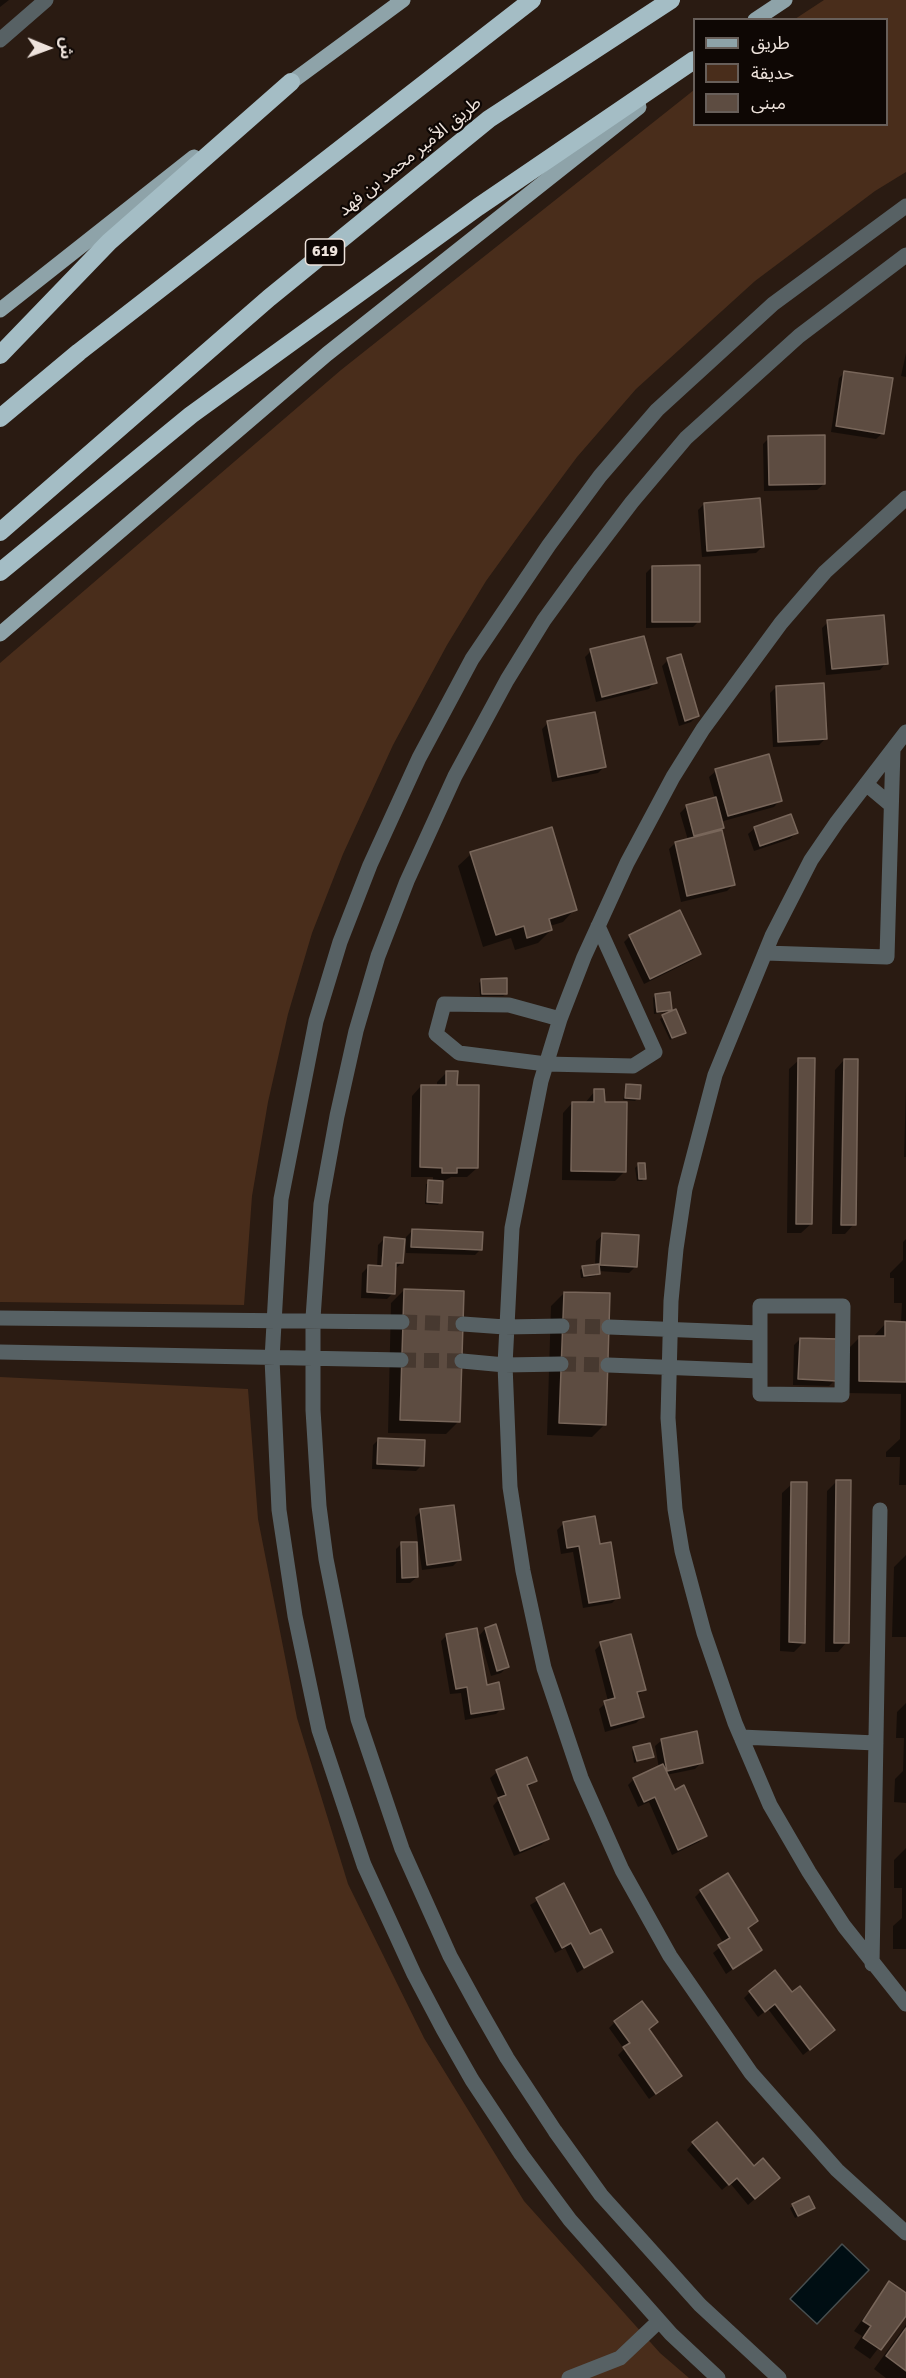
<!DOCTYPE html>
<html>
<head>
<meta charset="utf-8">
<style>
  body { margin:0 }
  #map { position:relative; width:906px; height:2378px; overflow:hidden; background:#2a1b12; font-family:Signika,"Noto Sans Arabic",sans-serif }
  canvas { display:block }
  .legend { position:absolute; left:693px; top:18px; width:195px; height:108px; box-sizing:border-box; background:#0e0704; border:2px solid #685f5a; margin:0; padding:8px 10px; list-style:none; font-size:18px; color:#eee3dc }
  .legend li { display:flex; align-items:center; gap:12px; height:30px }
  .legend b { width:30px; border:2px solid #685f5a }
  .north { position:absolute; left:18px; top:18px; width:60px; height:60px; -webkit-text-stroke:4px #0e0704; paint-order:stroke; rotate:91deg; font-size:16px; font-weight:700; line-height:24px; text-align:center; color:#eee3dc }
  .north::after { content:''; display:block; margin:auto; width:21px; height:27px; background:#eee3dc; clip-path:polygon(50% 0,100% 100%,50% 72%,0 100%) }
</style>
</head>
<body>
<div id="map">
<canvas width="906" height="2378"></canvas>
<ul class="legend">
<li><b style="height:8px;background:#8ea3a9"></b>طريق</li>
<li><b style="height:16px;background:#492d1b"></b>حديقة</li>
<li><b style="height:16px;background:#5d4c41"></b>مبنى</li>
</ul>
<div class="north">ش</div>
</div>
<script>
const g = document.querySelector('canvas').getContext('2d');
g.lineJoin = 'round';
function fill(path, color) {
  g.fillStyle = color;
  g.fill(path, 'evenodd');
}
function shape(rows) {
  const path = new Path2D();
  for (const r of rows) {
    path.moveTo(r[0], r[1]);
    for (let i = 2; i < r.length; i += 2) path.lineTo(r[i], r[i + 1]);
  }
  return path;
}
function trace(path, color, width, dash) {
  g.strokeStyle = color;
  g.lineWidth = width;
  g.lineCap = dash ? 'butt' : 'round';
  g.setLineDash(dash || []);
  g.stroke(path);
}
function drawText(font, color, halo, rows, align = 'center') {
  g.font = font + ' Signika,"Noto Sans Arabic",sans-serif';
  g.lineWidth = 4.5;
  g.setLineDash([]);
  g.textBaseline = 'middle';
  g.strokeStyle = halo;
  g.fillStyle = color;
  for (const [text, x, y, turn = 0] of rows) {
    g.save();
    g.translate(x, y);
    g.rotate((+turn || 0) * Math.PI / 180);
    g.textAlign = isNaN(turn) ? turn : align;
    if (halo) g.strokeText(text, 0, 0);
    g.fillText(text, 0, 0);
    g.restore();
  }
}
fill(shape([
  [824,0,906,0,906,172,875,191,755,281,636,389,577,457,525,527,486,581,447,645,393,745,343,854,312,933,288,1014,268,1102,252,1196,244,1305,0,1302,0,663,341,370,694,90,694,124,886,124,886,20,795,19],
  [0,1377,248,1389,258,1519,297,1718,348,1884,424,2038,524,2201,660,2353,689,2378,0,2378]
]), '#492d1b');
const water = shape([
  [842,2244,869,2270,817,2324,790,2299,842,2244]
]);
fill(water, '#000e13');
trace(water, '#474e4f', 1.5);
fill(shape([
  [0,0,9,0,0,7],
  [906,353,906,377,901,376],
  [845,372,883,433,876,439,831,432,839,378],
  [769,438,824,484,817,490,764,491,763,444],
  [704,504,762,547,756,553,702,557,698,510],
  [652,567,699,621,693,627,646,628,646,573],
  [828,622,886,663,880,670,826,675,822,628],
  [591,651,655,682,649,689,596,702,585,657],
  [668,660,697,716,691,722,679,726,662,666],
  [776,687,825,739,819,745,773,747,770,693],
  [548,723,604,767,598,773,552,782,542,729],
  [716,771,780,800,774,807,720,822,722,828,717,833,733,885,727,891,681,902,669,849,675,843,688,840,680,813,687,806,715,799,709,777],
  [755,828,796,833,790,839,754,851,748,834],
  [471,854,575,909,563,922,550,926,551,930,538,943,515,950,511,938,483,947,458,866],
  [630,936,699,954,693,960,644,984,624,942],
  [482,980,506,994,503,996,480,996,479,983],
  [655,995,670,1010,667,1012,654,1014,653,998],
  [663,1017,684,1032,670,1040,660,1019],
  [799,1060,811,1224,801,1233,787,1233,789,1069],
  [844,1060,854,1224,845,1234,832,1234,835,1070],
  [447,1072,477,1168,467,1177,451,1177,442,1182,440,1202,438,1205,425,1204,426,1184,433,1182,433,1177,411,1177,412,1096,421,1086,437,1086,437,1082],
  [627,1086,638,1098,635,1101,623,1100],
  [906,1088,906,1157,904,1157],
  [595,1091,603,1104,625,1171,615,1181,562,1180,563,1113,572,1103,585,1103],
  [638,1165,645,1178,642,1181,637,1181,635,1168],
  [412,1231,481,1249,475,1255,406,1253,406,1237],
  [603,1235,636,1266,629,1273,598,1271,596,1276,581,1278,580,1270,583,1268,595,1266,596,1241],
  [384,1239,402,1263,395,1269,393,1293,387,1299,361,1298,362,1273,368,1267,377,1268,378,1245],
  [906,1239,906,1485,899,1485,900,1457,886,1457,886,1452,900,1439,901,1394,847,1393,847,1350,860,1337,873,1337,886,1323,901,1323,902,1303,894,1303,894,1278,890,1278,890,1273,903,1260,903,1242],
  [404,1290,459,1421,446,1434,388,1433,391,1303],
  [564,1293,605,1424,592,1437,547,1435,551,1306],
  [800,1339,835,1380,829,1386,793,1385,794,1345],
  [379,1439,422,1465,416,1471,372,1469,373,1445],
  [837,1481,847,1642,838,1652,825,1652,827,1491],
  [792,1484,804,1642,794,1652,780,1651,782,1493],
  [421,1511,459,1560,453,1566,422,1570,418,1544,416,1544,417,1577,410,1583,396,1583,396,1549,402,1543,418,1543,415,1517],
  [564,1523,599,1546,618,1597,612,1603,583,1608,573,1552,561,1554,557,1530],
  [906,1555,906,1637,892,1637,894,1567],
  [485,1629,507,1667,501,1673,491,1676,480,1638,478,1638,486,1686,502,1708,496,1714,465,1720,461,1693,450,1694,441,1641,447,1635,478,1637],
  [601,1644,644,1689,637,1696,642,1717,636,1723,605,1732,599,1709,608,1701,595,1650],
  [906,1703,906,1803,894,1802,895,1779,903,1771,904,1738,896,1738,897,1712],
  [662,1740,701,1763,695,1769,666,1775,674,1792,705,1836,699,1842,672,1855,649,1802,638,1807,628,1785,634,1779,659,1768,655,1746],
  [634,1749,652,1757,634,1763,632,1751],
  [526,1759,536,1781,527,1788,548,1839,541,1845,514,1856,493,1806,499,1799,490,1778,497,1772],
  [906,1848,906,1949,893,1949,893,1926,902,1918,902,1888,894,1888,894,1860],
  [563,1885,589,1936,611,1952,577,1973,565,1948,555,1953,530,1905],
  [701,1891,756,1921,747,1929,760,1950,726,1974,713,1953,724,1944,695,1897],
  [750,1992,792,1994,827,2036,803,2055,768,2009,758,2017,744,1998],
  [615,2022,648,2030,680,2076,649,2099,618,2055,624,2049,609,2028],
  [693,2143,754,2168,772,2184,748,2205,730,2183,722,2190,687,2150],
  [808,2198,810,2210,795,2218,790,2208],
  [889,2283,906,2295,906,2312,870,2359,854,2348,862,2336,854,2331],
  [906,2325,906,2378,886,2378,874,2369]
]), '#0007');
const building = shape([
  [844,371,893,378,884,434,836,426,844,371],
  [825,435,825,484,769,485,768,436,825,435],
  [760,498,764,547,707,551,704,503,760,498],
  [700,565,700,622,652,622,652,566,700,565],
  [884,615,888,664,832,669,827,620,884,615],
  [644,636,657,683,602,697,590,649,644,636],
  [681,654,699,716,685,721,667,658,681,654],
  [824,683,827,739,778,742,776,686,824,683],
  [595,712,606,767,558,777,547,721,595,712],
  [769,754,782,801,728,816,715,769,769,754],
  [716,797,724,828,694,836,686,805,716,797],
  [791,814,798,833,760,846,754,827,791,814],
  [552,827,577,910,549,919,552,930,527,938,524,926,496,935,470,852,552,827],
  [722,830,735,885,687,896,675,842,722,830],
  [680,910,701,954,650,979,629,935,680,910],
  [507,978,507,994,482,994,481,979,507,978],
  [670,992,672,1010,657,1012,655,994,670,992],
  [676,1009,686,1033,672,1038,662,1015,676,1009],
  [798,1058,815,1058,812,1224,796,1224,798,1058],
  [844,1059,858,1059,856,1225,841,1225,844,1059],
  [446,1071,458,1071,457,1085,479,1085,478,1168,457,1168,457,1173,442,1173,442,1168,420,1167,421,1085,446,1085,446,1071],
  [626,1084,641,1085,640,1099,625,1098,626,1084],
  [594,1089,604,1089,605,1102,627,1102,626,1172,571,1171,572,1102,594,1102,594,1089],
  [638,1163,645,1163,646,1179,639,1179,638,1163],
  [428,1180,443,1181,442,1203,427,1202,428,1180],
  [412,1229,483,1232,482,1250,411,1247,412,1229],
  [602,1233,639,1235,637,1267,600,1265,602,1233],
  [384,1237,405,1239,403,1263,396,1263,395,1294,367,1292,368,1265,382,1266,384,1237],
  [599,1264,600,1274,584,1276,582,1266,599,1264],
  [404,1289,464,1291,460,1422,400,1420,404,1289],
  [564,1292,610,1293,606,1425,559,1423,564,1292],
  [885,1321,906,1322,906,1382,859,1381,859,1336,885,1336,885,1321],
  [800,1338,838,1339,837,1381,798,1379,800,1338],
  [378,1438,425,1440,424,1466,377,1464,378,1438],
  [836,1480,851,1480,849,1643,834,1643,836,1480],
  [791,1482,807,1482,805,1643,789,1642,791,1482],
  [454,1505,461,1560,427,1565,420,1509,454,1505],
  [595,1516,600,1544,611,1542,620,1598,589,1603,579,1546,567,1548,563,1522,595,1516],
  [401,1542,417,1542,418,1577,402,1578,401,1542],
  [496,1624,509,1667,497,1671,485,1628,496,1624],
  [477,1628,487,1685,499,1682,504,1709,471,1714,467,1687,456,1689,446,1634,477,1628],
  [631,1634,646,1690,637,1692,644,1717,611,1726,604,1701,615,1698,600,1642,631,1634],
  [697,1731,703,1763,667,1771,661,1739,697,1731],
  [650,1743,654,1757,637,1761,633,1747,650,1743],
  [527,1757,537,1781,527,1785,549,1839,520,1851,498,1798,506,1795,496,1770,527,1757],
  [663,1764,675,1790,684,1785,707,1836,678,1850,655,1797,644,1802,633,1778,663,1764],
  [728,1873,758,1921,748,1928,762,1950,733,1969,718,1945,730,1938,700,1890,728,1873],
  [564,1883,590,1934,601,1929,613,1952,584,1968,571,1943,562,1948,536,1898,564,1883],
  [775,1970,792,1992,800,1986,835,2030,810,2050,775,2004,765,2012,749,1991,775,1970],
  [642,2001,658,2022,649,2029,682,2076,656,2094,623,2047,630,2043,614,2021,642,2001],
  [717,2122,754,2166,763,2158,780,2178,755,2199,737,2178,729,2185,692,2142,717,2122],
  [809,2196,815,2208,798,2216,792,2204,809,2196],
  [889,2281,906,2293,906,2316,881,2350,863,2338,871,2326,863,2321,889,2281],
  [906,2328,906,2371,886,2356,906,2328]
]);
fill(building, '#5d4c41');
trace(building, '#78665a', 1.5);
trace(shape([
  [402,1322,463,1324],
  [562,1326,609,1327],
  [401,1360,462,1361],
  [561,1364,608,1365]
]), '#473930', 15, [15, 8]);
trace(shape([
  [0,40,46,0],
  [906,498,825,572,781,623,703,729,673,777,627,863,584,957,560,1019,541,1081,512,1228,505,1365,510,1487,523,1571,544,1668,581,1778,622,1870,670,1956,751,2073,837,2170,906,2233],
  [906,732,837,822,811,860,772,936,715,1075,685,1189,676,1249,671,1301,668,1418,675,1509,682,1551,704,1633,735,1723,770,1805,809,1872,844,1926,906,2004],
  [866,784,891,805],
  [765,953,887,957,893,749],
  [560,1019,509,1005,444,1004,436,1034,459,1053,546,1064,633,1066,655,1052,598,926],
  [760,1306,843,1306,842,1395,760,1394,760,1306],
  [0,1318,402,1322],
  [463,1324,505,1327,562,1326],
  [609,1327,760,1333],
  [0,1352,401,1360],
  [462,1361,505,1365,561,1364],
  [608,1365,760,1371],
  [741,1737,876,1743],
  [872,1964,880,1510],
  [569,2378,620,2358,659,2321],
  [718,2378,671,2334,570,2220,521,2154,472,2080,443,2029,414,1974,364,1865,319,1730,295,1616,279,1510,272,1359,281,1199,316,1021,340,942,370,865,419,758,472,659,549,545,600,476,657,410,773,304,906,206],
  [779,2378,700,2305,601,2195,555,2131,507,2058,479,2009,450,1956,402,1849,358,1719,326,1559,319,1506,313,1410,313,1318,321,1204,337,1116,356,1031,378,956,407,881,455,776,507,680,544,620,581,569,632,502,686,438,799,336,906,255]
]), '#576164', 15);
trace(shape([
  [755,20,785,0],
  [282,89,403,0],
  [0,310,194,157],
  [0,634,327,354,639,107]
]), '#8ea3a9', 15);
trace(shape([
  [0,355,109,242,291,82],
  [0,418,79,352,532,0],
  [0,532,269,298,489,119,671,0],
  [0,572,191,415,478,207,694,60]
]), '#a4bdc5', 18);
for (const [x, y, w] of [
  [325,252,39]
]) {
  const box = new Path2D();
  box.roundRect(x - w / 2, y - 13, w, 26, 4.5);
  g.fillStyle = '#0e0704';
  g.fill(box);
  trace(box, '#eee3dc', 1.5);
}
drawText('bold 16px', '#eee3dc', null, [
  ["619",325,252]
]);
drawText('18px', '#eee3dc', '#0e0704', [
  ["طريق الأمير محمد بن فهد",410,157,-39]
]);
</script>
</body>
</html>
